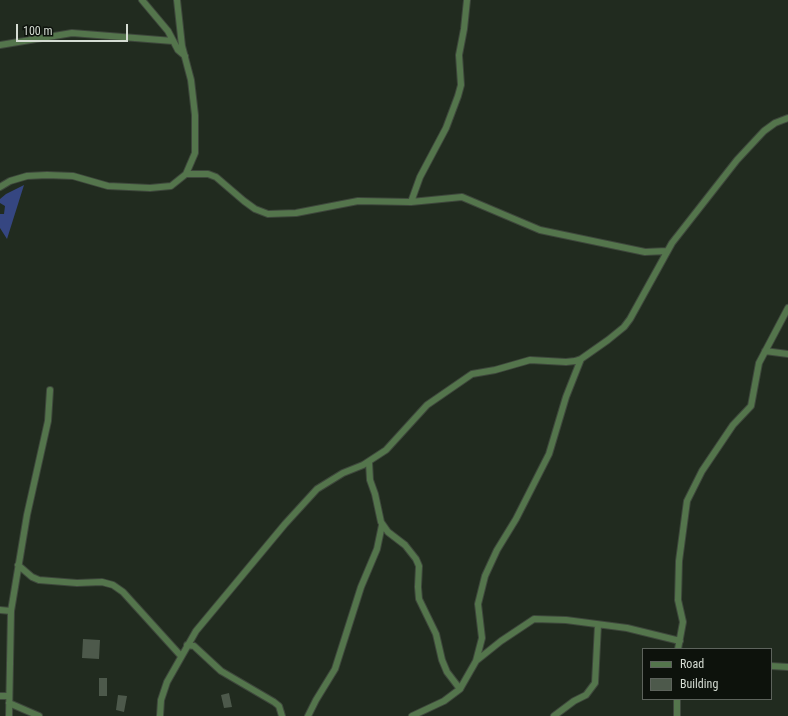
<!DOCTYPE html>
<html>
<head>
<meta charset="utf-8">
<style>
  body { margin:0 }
  #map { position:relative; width:788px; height:716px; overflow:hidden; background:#212b1f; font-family:"Roboto Condensed",sans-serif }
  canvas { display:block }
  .legend { position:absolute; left:642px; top:648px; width:130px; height:52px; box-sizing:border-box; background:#0d120c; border:1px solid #5d635c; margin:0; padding:5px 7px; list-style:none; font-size:12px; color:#d5dcd3 }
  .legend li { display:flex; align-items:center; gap:8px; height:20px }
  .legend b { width:20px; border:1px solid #5d635c }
  .scale { position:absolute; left:16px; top:24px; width:112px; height:18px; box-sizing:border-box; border:2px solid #d5dcd3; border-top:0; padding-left:5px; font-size:12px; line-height:14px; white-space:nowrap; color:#d5dcd3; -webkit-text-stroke:3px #0d120c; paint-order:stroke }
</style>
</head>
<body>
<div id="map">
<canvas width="788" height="716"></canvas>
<ul class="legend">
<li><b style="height:5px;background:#54754c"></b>Road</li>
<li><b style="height:11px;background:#4d594b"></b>Building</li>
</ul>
<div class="scale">100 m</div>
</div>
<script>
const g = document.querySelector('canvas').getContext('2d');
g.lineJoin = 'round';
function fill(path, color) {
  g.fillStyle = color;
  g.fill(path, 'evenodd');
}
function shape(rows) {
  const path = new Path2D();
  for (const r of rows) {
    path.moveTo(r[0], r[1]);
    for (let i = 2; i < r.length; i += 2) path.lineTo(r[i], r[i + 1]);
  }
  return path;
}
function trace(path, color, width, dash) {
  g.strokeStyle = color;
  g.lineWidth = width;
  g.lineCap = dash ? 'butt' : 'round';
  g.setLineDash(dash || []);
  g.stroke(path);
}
fill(shape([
  [24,185,7,239,0,228,0,214,4,214,5,206,0,203,0,199,6,194]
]), '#354681');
fill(shape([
  [83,639,100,640,99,659,82,658],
  [99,678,107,678,107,696,99,696],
  [229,693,232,707,224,708,221,695],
  [118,695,127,696,124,712,116,710]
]), '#4d594b');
const street = shape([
  [142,0,168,31,178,50,185,56],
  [0,45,72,33,173,41],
  [186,174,208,174,216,177,244,201,255,209,268,214,296,213,358,201,411,202,462,197,540,230,645,252,667,251],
  [0,187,10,181,27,176,47,175,73,176,108,186,150,188,171,186,186,174,195,153,195,115,191,80,182,46,177,0],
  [411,202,420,177,446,128,458,96,461,85,459,55,464,29,467,0],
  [765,351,788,354],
  [369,462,370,480,375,494,381,522,388,532,405,545,416,559,419,566,418,587,419,599,436,634,442,660,447,672,460,689],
  [18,565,32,577,39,580,77,583,102,582,113,585,123,592,181,656],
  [0,610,11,611],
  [187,645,194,646,221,671,274,702,279,706,282,716],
  [678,649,683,622,678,600,679,561,687,501,702,471,733,425,751,406,759,363,788,308],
  [476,661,501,641,534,619,566,620,627,628,680,641],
  [771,666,788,667],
  [0,696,9,696],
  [677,699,677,716],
  [9,703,39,716],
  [9,716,11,611,27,515,48,421,50,390],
  [160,716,161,700,167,682,196,631,285,524,317,489,343,473,363,465,386,450,427,405,472,374,495,370,530,360,566,362,575,361,581,359,608,340,624,327,630,319,672,243,737,160,764,131,775,123,788,118],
  [308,716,316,700,335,669,361,587,377,549,382,525],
  [412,716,444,701,460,689,476,661,482,638,478,604,485,576,497,550,516,519,549,454,566,397,581,359],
  [554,716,574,701,586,695,595,683,598,625]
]);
trace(street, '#3e473c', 8);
trace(street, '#54754c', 6);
</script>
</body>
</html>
